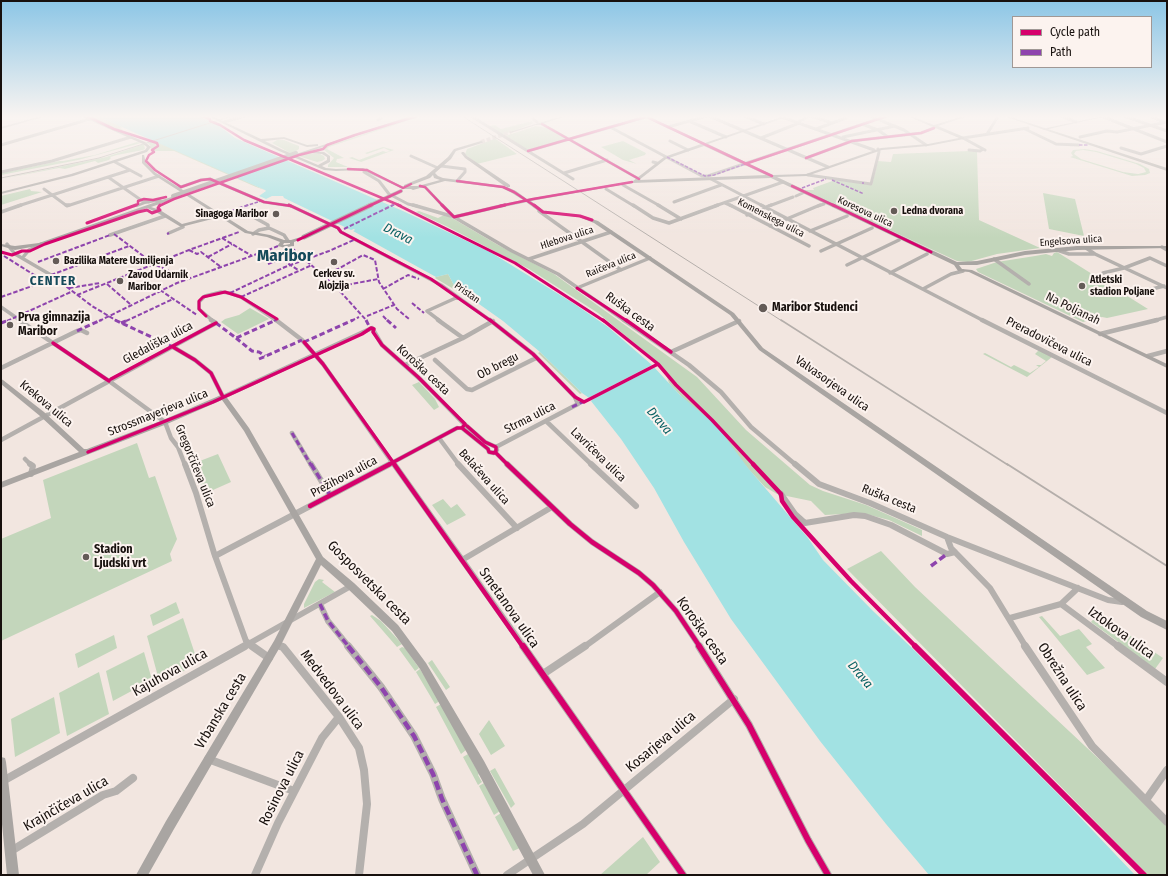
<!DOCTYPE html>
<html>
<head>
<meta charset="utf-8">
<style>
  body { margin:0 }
  #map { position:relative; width:1168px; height:876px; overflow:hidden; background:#f2e6e0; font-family:"Fira Sans Condensed",sans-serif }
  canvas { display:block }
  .frame { position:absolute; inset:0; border:2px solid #17100d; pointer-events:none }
  .legend { position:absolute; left:1012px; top:16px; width:140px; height:52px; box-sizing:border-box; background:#fcf3ef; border:1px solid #a09895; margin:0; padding:5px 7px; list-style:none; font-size:12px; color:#17100d }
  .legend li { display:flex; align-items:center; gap:8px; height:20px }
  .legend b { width:20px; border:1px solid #a09895 }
</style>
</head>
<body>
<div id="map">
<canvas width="1168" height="876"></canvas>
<div class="frame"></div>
<ul class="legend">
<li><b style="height:5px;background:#d6006c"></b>Cycle path</li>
<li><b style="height:5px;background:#8e44ad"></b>Path</li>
</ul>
</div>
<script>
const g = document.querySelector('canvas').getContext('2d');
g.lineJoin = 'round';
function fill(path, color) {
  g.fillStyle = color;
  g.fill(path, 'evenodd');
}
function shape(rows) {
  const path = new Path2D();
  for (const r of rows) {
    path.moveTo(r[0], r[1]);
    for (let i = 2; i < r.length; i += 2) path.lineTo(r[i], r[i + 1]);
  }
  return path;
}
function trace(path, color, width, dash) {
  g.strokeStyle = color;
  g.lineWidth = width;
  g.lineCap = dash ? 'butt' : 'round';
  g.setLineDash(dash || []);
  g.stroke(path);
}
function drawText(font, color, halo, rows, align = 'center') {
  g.font = font + ' "Fira Sans Condensed",sans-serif';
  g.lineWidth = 4;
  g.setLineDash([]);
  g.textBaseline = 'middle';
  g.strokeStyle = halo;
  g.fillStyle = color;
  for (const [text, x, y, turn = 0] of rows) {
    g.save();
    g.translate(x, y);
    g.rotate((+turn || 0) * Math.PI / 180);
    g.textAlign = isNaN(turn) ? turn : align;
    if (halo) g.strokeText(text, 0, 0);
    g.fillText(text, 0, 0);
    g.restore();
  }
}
fill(shape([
  [88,116,97,116,123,127,120,128,123,130,120,131,113,128],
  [418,116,422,116,329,147,327,149,344,158,337,159,336,162,348,167,328,167,328,165,334,158,324,150,325,147,327,146],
  [532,121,533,123,532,124,502,135,489,126,495,125,501,129],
  [536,126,548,128,568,139,528,150,505,136],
  [494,139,496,139,517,154,477,164,465,154,467,149],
  [155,140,212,165,265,190,256,187,174,151,153,151,154,149,151,149,150,145,147,143],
  [277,140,284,140,299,146,299,149,292,154,272,143],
  [623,141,646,153,645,155,629,160,637,164,623,160,601,147],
  [137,142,141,143,78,160,1,175,1,173,59,161,63,161,95,155],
  [144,144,145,149,143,150,117,155,110,157,111,158,109,160,98,163,95,161,65,169,59,168,1,179,106,157],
  [383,147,394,150,361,162,349,158,352,157,359,160,383,151,386,152,390,151,384,148,367,154,365,153],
  [1085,149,1097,151,1140,164,1149,169,1150,173,1145,175,1132,176,1070,157,1073,156,1071,153,1073,150],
  [1083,150,1096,152,1136,164,1144,168,1146,172,1138,174,1123,172,1081,159,1074,154,1076,151],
  [969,151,977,152,979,220,1040,248,997,254,968,262,957,261,803,190,814,190,813,188,835,180,872,185,878,161,891,162,893,154],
  [306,153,320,154,324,156,325,159,322,161,317,162,298,156],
  [30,189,31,191,42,192,1,205,1,196],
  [1043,193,1075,199,1084,236,1049,229],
  [419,211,438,218,444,215,452,218,498,245,554,274,697,377,746,430,810,485,823,491,866,505,922,530,922,536,889,520,862,513,825,515,811,501,777,494,765,487,669,383,665,371,650,356,598,313,529,269,448,227,416,212],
  [1057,252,1148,309,1107,318,1102,317,1083,322,978,272,976,269,997,262,1035,256,1046,254,1052,256,1054,253],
  [448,274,455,287,464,293,462,294,435,278,436,277],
  [250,308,269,319,238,334,221,322,225,319,239,315],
  [1039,350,1052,357,1027,377,983,354,985,353,1011,367,1014,365,1030,373,1039,367,1036,365,1041,365,1046,361,1035,354],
  [540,352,582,393,580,394,538,353],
  [419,382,435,399,439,407,434,410,412,385],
  [137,443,149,478,155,476,177,539,170,554,172,561,1,641,1,539,51,518,43,480],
  [218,454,231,482,204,494,192,464],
  [443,499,451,508,457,504,466,515,447,525,432,505],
  [881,551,915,587,1116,775,1167,827,1167,875,1148,875,847,569],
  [319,579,324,580,322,582,335,592,304,608,304,604,315,582],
  [176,602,180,613,153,626,150,615],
  [1098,614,1163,658,1155,669,1091,622],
  [372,615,381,621,402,644,397,647,370,616],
  [1042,616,1060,636,1079,629,1092,644,1086,647,1105,668,1087,675,1039,617],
  [183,618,198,663,160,684,147,636],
  [114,635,117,648,78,668,75,654],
  [402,647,405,648,419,668,415,671,399,649],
  [144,652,152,680,113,701,106,671],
  [432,660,450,687,446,690,428,663],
  [420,669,440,701,435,704,416,672],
  [99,672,109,714,67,736,59,693],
  [54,697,60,733,15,757,11,719],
  [441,704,466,750,461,754,436,707],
  [489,720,505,746,491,755,479,734],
  [468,754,479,774,478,775,482,782,478,785,463,757],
  [495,768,515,804,511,808,490,771],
  [484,783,500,811,494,815,479,786],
  [501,813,520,848,513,851,495,817],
  [643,837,660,862,646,875,600,875]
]), '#c3d6bb');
fill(shape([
  [97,116,199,116,218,125,235,138,403,211,490,252,573,303,608,327,652,365,680,395,717,426,748,468,808,538,823,560,873,611,913,649,1059,795,1135,875,929,875,886,824,820,741,731,619,684,542,654,488,621,439,591,401,592,400,582,393,540,352,503,321,455,287,448,274,436,277,353,231,355,230,354,229,351,230,284,198,283,196,272,196,266,199,259,196,266,191,265,190]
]), '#a2e2e3');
fill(shape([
  [654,364,656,367,589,401,589,400,586,399]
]), '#f2e6e0');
trace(shape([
  [481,142,511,132]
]), '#d1c6c0', 4, [4, 2]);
trace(shape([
  [471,116,573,179],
  [709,116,828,167],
  [744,116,764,124],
  [779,116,874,150],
  [811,116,832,123],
  [870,116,904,130,926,145],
  [1061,116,1076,122],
  [1101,116,1167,142],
  [1124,116,1167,131],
  [1152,117,1164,122],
  [533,119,537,122],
  [378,120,382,117,381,116],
  [689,121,726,137],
  [224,122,245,116],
  [798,122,810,116],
  [542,124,639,179],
  [862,124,878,130,888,137],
  [610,127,702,176,708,176,887,116],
  [668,127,707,116],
  [816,129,846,118],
  [1025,129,1056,144,1079,145],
  [987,134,997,118],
  [843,137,895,126],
  [1080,137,1107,131,1117,132,1167,122],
  [761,138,799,123],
  [963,138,1028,128],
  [963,138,985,150],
  [670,141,688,150],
  [1,145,90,119],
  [1121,148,1141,154,1167,146],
  [969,150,980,151,983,149],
  [528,151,646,117],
  [411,156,438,168],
  [806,158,852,141,921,133,934,128],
  [115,162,141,176],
  [653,162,657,163],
  [441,166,465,169,465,172,457,181],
  [367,170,364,172,379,181,389,194,408,204,417,206],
  [1,172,52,161,131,137],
  [564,173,607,160],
  [808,175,871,184,879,152,878,149],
  [108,177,141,200,149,202],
  [711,179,763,206],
  [623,185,660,206],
  [420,186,425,187,443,206],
  [178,188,201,180,210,179,264,202,291,206],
  [44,189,67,206,159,176],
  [606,189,634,206],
  [796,196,805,192],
  [674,202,721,185],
  [725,203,732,206],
  [18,206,130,170],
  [501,206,525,201],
  [715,206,783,182],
  [769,206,793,197],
  [818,206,824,204]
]), '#b4b0ad', 3);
trace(shape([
  [66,205,69,205],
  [289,205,338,228,341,232,441,285,491,321],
  [413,205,451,216],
  [442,205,454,217,512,251,558,274,625,321],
  [633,205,653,218,669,223,718,205],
  [658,205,681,219],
  [730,205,809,246],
  [761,205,984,321],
  [539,211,621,270],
  [1,212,21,205],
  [248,214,268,225,268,228],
  [747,215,771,205],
  [454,217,505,205],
  [770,226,820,205],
  [810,231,847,216],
  [169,233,183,227],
  [253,234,259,230,269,228,284,235,288,241],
  [110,235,165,216],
  [7,244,15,254,51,275],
  [1162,247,1167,250],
  [1086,248,1095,254,1167,288],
  [1057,250,1069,254,1094,254],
  [821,251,872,228],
  [24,256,29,250,41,244],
  [529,259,611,232],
  [994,259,1029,284],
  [847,265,899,240],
  [890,273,927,254],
  [1103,273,1124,268,1150,258,1167,266],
  [577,288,650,258],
  [923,289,951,274,963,271],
  [1136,293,1164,286],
  [1,307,21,321],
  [427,311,440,321],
  [427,311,458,297],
  [213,321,199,309,199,302,205,296,221,292,230,293,241,297,277,321],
  [1153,321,1167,317]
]), '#b4b0ad', 3.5);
trace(shape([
  [19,320,109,381,165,422,171,438,178,447,185,465],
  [276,320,302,340,323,364,394,465],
  [438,320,463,338],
  [490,320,533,354,575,397,578,404,496,447],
  [624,320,689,365,721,392,751,427,796,465],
  [982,320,1167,413],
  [1100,334,1157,320],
  [173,347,195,360,211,373,223,397,372,328,382,345,421,380,462,422,485,442,496,447,497,450,494,453,489,452,488,449,462,428],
  [671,352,739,321],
  [1148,356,1167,351],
  [435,360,467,389,472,390,536,358],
  [405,365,463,338,493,321],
  [1,368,77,331,81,330,87,333],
  [546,421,592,465],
  [292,433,311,465],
  [439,438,459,465],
  [1,440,216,323,211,320],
  [495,452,508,465],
  [25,459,31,465],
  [388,465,457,428]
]), '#b4b0ad', 4.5);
trace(shape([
  [30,464,33,466,31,474],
  [185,464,196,493,214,553,246,641,254,647],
  [311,464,330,495],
  [394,464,524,647],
  [458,464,517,528],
  [507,464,570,524,592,542,639,573,653,585,676,611,700,647],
  [591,464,636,506],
  [795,464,819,484,870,503,947,537,1108,600,1122,602,1125,600],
  [781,494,795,514,805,523,854,515,865,516,891,525,947,554,955,552],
  [947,537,951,548,990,588,1026,647],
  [215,556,390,464],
  [462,560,552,507],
  [320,604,328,621,349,647],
  [1061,604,1119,647],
  [1010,618,1061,604,1078,588],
  [277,644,282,647],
  [243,647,351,586],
  [584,647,660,592]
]), '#b4b0ad', 6);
trace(shape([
  [252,646,269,658],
  [280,646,283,647,339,717,359,748,364,770,367,804,359,875],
  [348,646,381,687,414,736,433,774,442,799,477,875],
  [523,646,683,875],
  [699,646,749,725,808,840,828,875],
  [1025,646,1092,746,1167,822],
  [1118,646,1167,682],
  [543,674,585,646],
  [208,759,294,791],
  [1,782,245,646],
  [1146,800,1167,770],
  [11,851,103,795,116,791,133,778],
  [255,875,278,823,322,738,339,717],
  [507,875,583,824,734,699]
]), '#b4b0ad', 8);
fill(shape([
  [80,116,84,116,145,142,151,147,147,152,73,176,1,194,1,192,71,174,145,150,147,147,143,144,80,116],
  [208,116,212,116,261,139,284,137,307,145,318,144,318,146,307,147,284,139,265,141,281,149,318,165,327,160,327,157,322,154,310,153,308,152,298,155,296,154,410,116,414,116,413,117,311,151,324,152,330,156,330,162,322,166,326,168,336,169,363,168,404,187,404,185,426,176,448,157,454,149,481,141,483,142,482,143,456,151,451,159,435,173,438,176,443,178,505,186,516,191,527,199,633,181,664,157,701,144,644,117,643,116,647,116,705,143,784,116,788,116,787,117,708,144,773,175,806,174,881,148,928,144,959,138,907,116,911,116,934,125,963,116,967,116,966,117,938,126,964,137,964,139,928,146,882,150,807,176,777,177,957,262,977,261,1025,251,1077,246,1167,246,1167,248,1077,250,1025,255,977,265,959,265,962,269,972,270,1167,364,1167,368,969,272,958,271,954,265,771,178,632,183,531,201,544,211,580,215,598,221,734,313,763,348,1147,611,1167,621,1167,630,1141,617,797,377,759,350,730,315,594,223,579,217,541,213,526,202,523,202,523,200,512,193,502,188,445,181,413,190,411,189,403,189,362,170,336,171,324,170,279,151,208,116],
  [704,146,766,175,639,180,666,159,704,146],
  [433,175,434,178,440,180,418,186,409,186,430,178,433,175],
  [562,116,567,116,545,123,543,125,536,125,511,133,509,132,562,116],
  [1103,116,1108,116,1044,130,1042,129,1103,116],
  [462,152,464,152,467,156,510,185,510,187,506,187,465,158,461,153,462,152],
  [142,155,144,155,146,163,156,173,248,231,270,235,284,240,291,240,304,236,306,237,294,242,294,246,285,248,278,246,278,245,280,242,267,237,245,233,220,217,181,227,156,212,147,208,42,245,15,250,1,246,1,244,15,246,39,243,156,202,145,204,137,207,135,206,142,202,160,199,162,200,175,196,177,196,177,198,151,207,160,210,182,224,217,215,154,175,142,163,142,155],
  [284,243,290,243,290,244,285,245,283,245,284,243],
  [1,379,3,380,44,412,84,449,87,449,163,420,221,395,225,395,249,428,323,557,354,583,398,625,426,663,484,761,545,875,533,875,476,769,420,669,392,631,348,589,321,565,280,647,174,829,148,875,136,875,166,821,274,641,316,559,244,431,222,400,167,424,1,488,1,482,79,452,40,416,1,384,1,379],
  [1,757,5,758,6,762,19,875,7,875,1,814,1,757]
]), '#a9a5a2');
fill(shape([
  [1003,116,1008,116,1167,168,1167,171,1003,116]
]), '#ada9a4');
fill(shape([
  [41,116,47,116,1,129,1,127,41,116]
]), '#b3aea9');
trace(shape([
  [462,116,782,321],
  [1,178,99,158,232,116]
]), '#b4aeaa', 1);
trace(shape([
  [781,320,1008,465]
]), '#b4aeaa', 1.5);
trace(shape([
  [1007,464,1167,566]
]), '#b4aeaa', 2);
trace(shape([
  [173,196,296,153],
  [368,206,401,191]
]), '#a9a5a2', 4);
trace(shape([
  [304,237,371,205]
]), '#a9a5a2', 5);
trace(shape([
  [997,116,997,118],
  [1079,145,1088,145],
  [667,157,705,176,714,175,745,164],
  [832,180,864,194],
  [863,182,863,184],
  [802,188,826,179],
  [245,206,261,201],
  [391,206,396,204]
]), '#8e44ad', 1.5, [3.5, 1.5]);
trace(shape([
  [226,213,248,205],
  [344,229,393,205],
  [114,234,154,264,186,279],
  [167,234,169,233],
  [222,238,252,256],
  [292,248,337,288,367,321],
  [189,250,197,254,201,252,221,267],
  [268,250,278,246],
  [4,256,39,278],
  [208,257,232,244],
  [38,262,110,235],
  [268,264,297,253],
  [51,275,92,306,117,321],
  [51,275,129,246],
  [323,275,338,269,363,255,375,260,379,282,397,309,409,319],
  [107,284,130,304],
  [341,286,378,279],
  [69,288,100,283],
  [383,289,408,275,419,279],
  [160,290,197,315],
  [230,293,285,267,329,251,356,239],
  [77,295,189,250,239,232],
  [1,297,55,278],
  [241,297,312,265],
  [412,303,424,313],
  [367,316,394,305],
  [383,316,388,321],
  [7,321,73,291],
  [99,321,177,283,268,250,298,270],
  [126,321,173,299],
  [274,321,277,319],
  [351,321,359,317]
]), '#8e44ad', 2, [4.5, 2]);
trace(shape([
  [115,320,173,347],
  [366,320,370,328],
  [387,320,396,328],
  [1,323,9,320],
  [121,323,128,320],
  [216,323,236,338,276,320],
  [77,331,101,320],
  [236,338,252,351,259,352,265,356],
  [304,342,353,320],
  [259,359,302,340],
  [572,407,585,401],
  [292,433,311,465]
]), '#8e44ad', 3, [5.5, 3]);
trace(shape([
  [311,464,330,495],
  [931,566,947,554],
  [320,604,328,621,349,647]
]), '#8e44ad', 3.5, [7, 3.5]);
trace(shape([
  [348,646,381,687,414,736,433,774,442,799,477,875]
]), '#8e44ad', 4.5, [9, 4.5]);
trace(shape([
  [87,116,114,129,157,143,158,146,152,150,154,152,149,155,146,161,155,170,181,187,201,180,210,179,264,202,291,206],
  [202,116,210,119,210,121,220,125,244,140,401,206],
  [649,118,772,176],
  [542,124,639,179],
  [528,151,645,117],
  [806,158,852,141,921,133,934,128],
  [745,164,887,116],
  [348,169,367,170,403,188,411,184],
  [457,181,503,187,514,192,535,206],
  [420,186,425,187,443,206],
  [792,186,835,206],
  [134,206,138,204,138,201,144,199,153,200,166,197],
  [159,206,174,199,299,155,323,149,327,145,355,135,417,116],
  [369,206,401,191],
  [500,206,533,199,632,182]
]), '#d6006c', 2.5);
trace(shape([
  [289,205,338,228,341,232,431,279,491,321],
  [398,205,515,263,604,321],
  [442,205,454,217,505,205],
  [534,205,543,212,580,216,592,220],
  [833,205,931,252],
  [87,223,136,205],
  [298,240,371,205],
  [1,252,12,255,22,251,30,251,45,244,138,212,147,210,152,213,160,210,158,208,160,205],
  [577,288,627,321],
  [206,316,199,309,199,301,203,297,225,292,241,297,277,319]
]), '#d6006c', 3);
trace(shape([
  [490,320,533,354,575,397,584,402,658,364],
  [603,320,658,364,676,385,712,420,754,465],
  [626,320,671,352],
  [304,342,323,364,395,465],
  [53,343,109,381],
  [173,347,195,360,211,373,223,397],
  [111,379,216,323],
  [462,428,488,449,489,452,494,453,496,451,496,447,485,442,467,426],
  [88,452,213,402,362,334,371,328,374,329,373,332,382,345,418,377,465,424,462,428,457,428],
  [495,452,508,465],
  [388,465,457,428]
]), '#d6006c', 3.5);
trace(shape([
  [394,464,523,647],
  [507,464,570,524,592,542,639,573,653,585,676,611,700,647],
  [753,464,781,494,782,501,793,517,851,581,916,647],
  [310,506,390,464]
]), '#d6006c', 4.5);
trace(shape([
  [523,646,683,875],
  [699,646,749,725,808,840,828,875],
  [915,646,1144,875]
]), '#d6006c', 6);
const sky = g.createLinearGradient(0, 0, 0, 238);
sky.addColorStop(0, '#8cc6e6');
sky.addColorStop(0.49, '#f9f4f1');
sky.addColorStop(1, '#f9f4f100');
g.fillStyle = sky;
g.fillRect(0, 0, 1168, 238);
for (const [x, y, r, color] of [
  [894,211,4,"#645b57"],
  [276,214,4,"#645b57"],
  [56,261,4,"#645b57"],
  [334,262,4,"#645b57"],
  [120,281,4,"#645b57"],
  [1082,286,4,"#645b57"],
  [763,308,5,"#645b57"],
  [10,325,4,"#645b57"],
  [86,557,4,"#645b57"]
]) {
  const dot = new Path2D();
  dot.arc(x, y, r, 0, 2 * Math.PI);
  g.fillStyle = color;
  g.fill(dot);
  trace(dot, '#fcf3ef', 1.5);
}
drawText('bold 10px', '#17100d', '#fcf3ef', [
  ["Ledna dvorana",902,211],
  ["Sinagoga Maribor",268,214,"right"],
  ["Bazilika Matere Usmiljenja",64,261],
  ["Cerkev sv.",334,274,"center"],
  ["Alojzija",334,286,"center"],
  ["Zavod Udarnik",128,275],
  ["Maribor",128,287],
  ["Atletski",1090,280],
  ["stadion Poljane",1090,292]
], 'left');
drawText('10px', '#17100d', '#fcf3ef', [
  ["Koresova ulica",865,212,25],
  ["Komenskega ulica",771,218,27],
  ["Hlebova ulica",567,238,-18],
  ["Engelsova ulica",1071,241,-4],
  ["Raičeva ulica",611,265,-22],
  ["Pristan",467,293,35]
]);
drawText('bold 12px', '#17100d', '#fcf3ef', [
  ["Maribor Studenci",772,308],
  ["Prva gimnazija",18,318],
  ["Maribor",18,332],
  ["Stadion",94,550],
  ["Ljudski vrt",94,564]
], 'left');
drawText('12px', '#17100d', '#fcf3ef', [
  ["Na Poljanah",1073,309,26],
  ["Ruška cesta",630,312,36],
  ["Preradovičeva ulica",1049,342,27],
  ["Gledališka ulica",158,343,-28],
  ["Ob bregu",498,366,-27],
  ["Koroška cesta",423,370,43],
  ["Valvasorjeva ulica",832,384,35],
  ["Krekova ulica",46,404,40],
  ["Strossmayerjeva ulica",158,413,-22],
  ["Strma ulica",530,418,-27],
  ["Lavričeva ulica",598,455,44],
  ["Gregorčičeva ulica",195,466,68],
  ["Prežihova ulica",344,477,-28],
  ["Belačeva ulica",484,477,48],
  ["Ruška cesta",889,499,22]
]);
drawText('italic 13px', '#0a6264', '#fcf3ef', [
  ["Drava",398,234,27],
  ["Drava",659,421,49],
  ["Drava",860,675,50]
]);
g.letterSpacing = '1px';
drawText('bold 13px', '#144959', '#fcf3ef', [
  ["CENTER",53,281]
]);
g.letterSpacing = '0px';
drawText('14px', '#17100d', '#fcf3ef', [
  ["Gosposvetska cesta",369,583,45],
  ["Smetanova ulica",509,608,55],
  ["Koroška cesta",702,631,55],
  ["Iztokova ulica",1121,633,36],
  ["Kajuhova ulica",170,673,-29],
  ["Obrežna ulica",1062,677,57],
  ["Medvedova ulica",332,690,53],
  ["Vrbanska cesta",221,711,-59],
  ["Kosarjeva ulica",661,742,-40],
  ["Rosinova ulica",282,788,-63],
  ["Krajnčičeva ulica",66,804,-30]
]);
drawText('bold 17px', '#144959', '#fcf3ef', [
  ["Maribor",285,256]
]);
</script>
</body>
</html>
